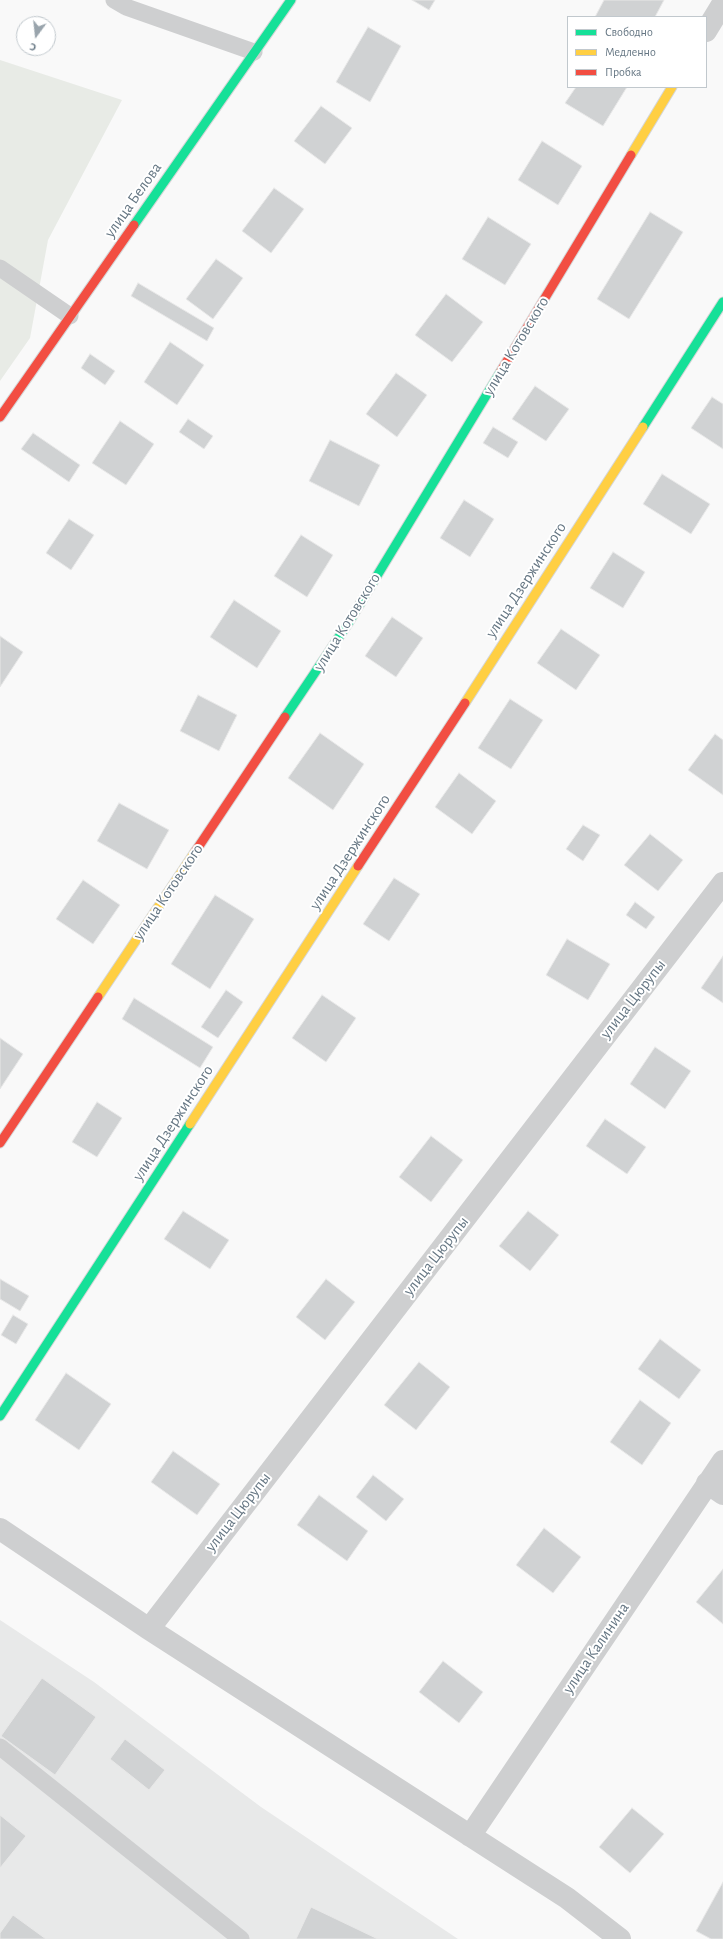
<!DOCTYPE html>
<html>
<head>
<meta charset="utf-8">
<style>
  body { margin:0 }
  #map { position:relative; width:723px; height:1939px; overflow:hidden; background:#f9f9f9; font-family:"Alegreya Sans",sans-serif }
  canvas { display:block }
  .legend { position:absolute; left:567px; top:16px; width:140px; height:72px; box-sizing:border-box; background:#fff; border:1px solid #c1c8cd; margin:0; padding:5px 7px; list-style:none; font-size:12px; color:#657683 }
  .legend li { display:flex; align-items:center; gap:8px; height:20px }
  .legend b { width:20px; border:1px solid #c1c8cd }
  .north { position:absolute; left:16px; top:16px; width:40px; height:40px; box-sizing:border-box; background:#fff; border:1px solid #c1c8cd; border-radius:50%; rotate:195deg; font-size:11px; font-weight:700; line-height:16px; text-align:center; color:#657683 }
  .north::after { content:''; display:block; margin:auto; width:14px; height:18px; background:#99a4ac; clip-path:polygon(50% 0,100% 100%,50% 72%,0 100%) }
</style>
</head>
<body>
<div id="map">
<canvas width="723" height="1939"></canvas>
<ul class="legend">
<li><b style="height:5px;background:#16e098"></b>Свободно</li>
<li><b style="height:5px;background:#ffcf43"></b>Медленно</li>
<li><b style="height:5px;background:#f24e42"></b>Пробка</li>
</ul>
<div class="north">С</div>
</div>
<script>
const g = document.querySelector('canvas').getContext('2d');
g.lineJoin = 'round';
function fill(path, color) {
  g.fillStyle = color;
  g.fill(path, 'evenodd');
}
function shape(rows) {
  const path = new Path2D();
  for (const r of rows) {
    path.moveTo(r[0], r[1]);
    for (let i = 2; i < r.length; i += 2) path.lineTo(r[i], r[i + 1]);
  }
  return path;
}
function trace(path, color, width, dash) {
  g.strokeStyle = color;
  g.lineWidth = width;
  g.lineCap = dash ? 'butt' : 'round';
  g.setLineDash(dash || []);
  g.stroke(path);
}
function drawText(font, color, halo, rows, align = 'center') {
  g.font = font + ' "Alegreya Sans",sans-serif';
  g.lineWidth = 4;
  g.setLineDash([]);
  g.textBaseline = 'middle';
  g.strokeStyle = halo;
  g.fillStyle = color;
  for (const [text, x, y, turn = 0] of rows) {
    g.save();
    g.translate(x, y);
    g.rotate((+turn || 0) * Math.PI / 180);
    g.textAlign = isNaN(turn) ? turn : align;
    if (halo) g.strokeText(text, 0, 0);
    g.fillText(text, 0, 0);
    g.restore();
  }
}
fill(shape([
  [0,1620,94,1682,261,1807,458,1939,0,1939]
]), '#e8e9e9');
fill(shape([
  [0,60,122,100,48,240,30,338,0,381]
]), '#e8ebe6');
const building = shape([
  [412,0,435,0,429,10,412,0],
  [604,0,664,0,655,17,595,17,604,0],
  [368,27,401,46,370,102,336,82,368,27],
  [576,87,627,87,603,126,565,103,576,87],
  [321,106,352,128,325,164,294,141,321,106],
  [542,141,582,166,558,205,518,180,542,141],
  [274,188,304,209,271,253,242,231,274,188],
  [650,212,683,232,629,319,597,299,650,212],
  [488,217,531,244,505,285,462,259,488,217],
  [216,259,243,278,213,319,186,299,216,259],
  [138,283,214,328,207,341,131,296,138,283],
  [446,294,483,322,452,362,415,335,446,294],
  [170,342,204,365,177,405,144,382,170,342],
  [90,354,115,371,105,385,81,368,90,354],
  [396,373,427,395,397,437,366,414,396,373],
  [535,386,569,409,546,441,512,419,535,386],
  [712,397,723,404,723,449,691,428,712,397],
  [188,419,213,436,204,449,179,432,188,419],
  [120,421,154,444,126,485,92,463,120,421],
  [493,427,518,442,508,458,483,443,493,427],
  [33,433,80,465,69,482,21,449,33,433],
  [330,440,380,465,359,506,309,481,330,440],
  [662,474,710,504,691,534,643,504,662,474],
  [464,500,494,519,470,557,440,538,464,500],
  [69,519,94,535,71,570,46,553,69,519],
  [301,535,333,555,307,597,274,576,301,535],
  [613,552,645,572,623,608,590,588,613,552],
  [234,600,281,631,257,668,210,637,234,600],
  [392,617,423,638,396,677,365,656,392,617],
  [561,629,600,655,576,690,537,663,561,629],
  [0,636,23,652,0,687,0,636],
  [198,695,237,715,219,751,180,731,198,695],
  [510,699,543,720,511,769,478,748,510,699],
  [320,733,364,764,333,810,288,778,320,733],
  [715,734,723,740,723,795,688,770,715,734],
  [459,773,496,801,472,834,435,807,459,773],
  [119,803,169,830,147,869,97,841,119,803],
  [583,825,600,835,583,861,566,849,583,825],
  [650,834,683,860,658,891,624,865,650,834],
  [394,878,420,894,389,941,363,924,394,878],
  [83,880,120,905,93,944,56,919,83,880],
  [215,895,254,919,210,989,171,964,215,895],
  [635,902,655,917,646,929,626,915,635,902],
  [567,939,610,964,588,1000,546,975,567,939],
  [723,956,723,1003,701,988,723,956],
  [226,990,243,1002,218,1038,201,1027,226,990],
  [322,995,356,1018,326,1062,292,1038,322,995],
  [134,998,213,1047,200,1068,122,1019,134,998],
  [0,1038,23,1054,0,1089,0,1038],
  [655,1047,691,1071,665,1109,630,1084,655,1047],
  [97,1102,122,1118,97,1157,72,1142,97,1102],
  [605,1119,646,1147,627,1174,586,1146,605,1119],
  [431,1136,463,1160,431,1202,399,1177,431,1136],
  [183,1211,229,1240,210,1269,164,1239,183,1211],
  [528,1211,559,1235,530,1271,499,1246,528,1211],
  [0,1279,29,1296,20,1311,0,1299,0,1279],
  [326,1279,355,1302,325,1340,296,1317,326,1279],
  [13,1315,28,1324,16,1344,1,1335,13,1315],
  [660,1339,701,1370,679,1399,638,1369,660,1339],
  [419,1362,450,1387,416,1430,384,1405,419,1362],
  [66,1373,111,1404,79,1450,35,1420,66,1373],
  [640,1400,671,1423,642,1465,610,1442,640,1400],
  [173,1451,220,1484,197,1515,151,1482,173,1451],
  [373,1475,404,1499,386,1521,356,1497,373,1475],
  [319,1495,368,1531,347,1561,297,1525,319,1495],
  [544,1528,581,1557,553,1593,516,1565,544,1528],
  [723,1569,723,1624,696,1602,723,1569],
  [443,1661,483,1692,459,1723,419,1692,443,1661],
  [42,1678,96,1717,55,1775,1,1736,42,1678],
  [125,1739,165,1770,149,1790,110,1759,125,1739],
  [632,1808,664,1834,630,1873,599,1847,632,1808],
  [0,1815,26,1836,0,1868,0,1815],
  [723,1882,723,1939,711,1939,696,1931,723,1882],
  [311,1907,378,1939,296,1939,311,1907],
  [13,1915,46,1939,0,1939,0,1933,13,1915]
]);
fill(building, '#d0d2d3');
trace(building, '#e8e8e8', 1);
const fast = shape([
  [134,225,291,0],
  [643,427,723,302],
  [285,717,349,622,501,371],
  [0,1416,190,1124]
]);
const slow = shape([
  [631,155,672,87],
  [465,703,643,427],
  [98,997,195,852],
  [190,1124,358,866]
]);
const jam = shape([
  [501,371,631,155],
  [0,417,134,225],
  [195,852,285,717],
  [358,866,465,703],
  [0,1143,98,997]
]);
trace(fast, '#d5d6d7', 11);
trace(slow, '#d5d6d7', 11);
trace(jam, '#d5d6d7', 11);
trace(shape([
  [114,0,126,7,254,52],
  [0,268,70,316],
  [0,1747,241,1939]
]), '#cecfd0', 17);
trace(shape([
  [706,31,723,3],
  [707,1483,723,1494],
  [0,1529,149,1629,567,1898,620,1939],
  [149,1629,723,883],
  [470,1836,723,1461]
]), '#cecfd0', 22);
trace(fast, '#16e098', 9);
trace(slow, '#ffcf43', 9);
trace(jam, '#f24e42', 9);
drawText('16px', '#657683', '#fff', [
  ["улица Белова",133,200,-55],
  ["улица Котовского",516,346,-59],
  ["улица Дзержинского",526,580,-57],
  ["улица Котовского",347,622,-58],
  ["улица Дзержинского",350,852,-57],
  ["улица Котовского",168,892,-56],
  ["улица Цюрупы",633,999,-52],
  ["улица Дзержинского",173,1123,-57],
  ["улица Цюрупы",436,1256,-52],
  ["улица Цюрупы",238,1512,-52],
  ["улица Калинина",596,1648,-56]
]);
</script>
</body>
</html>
